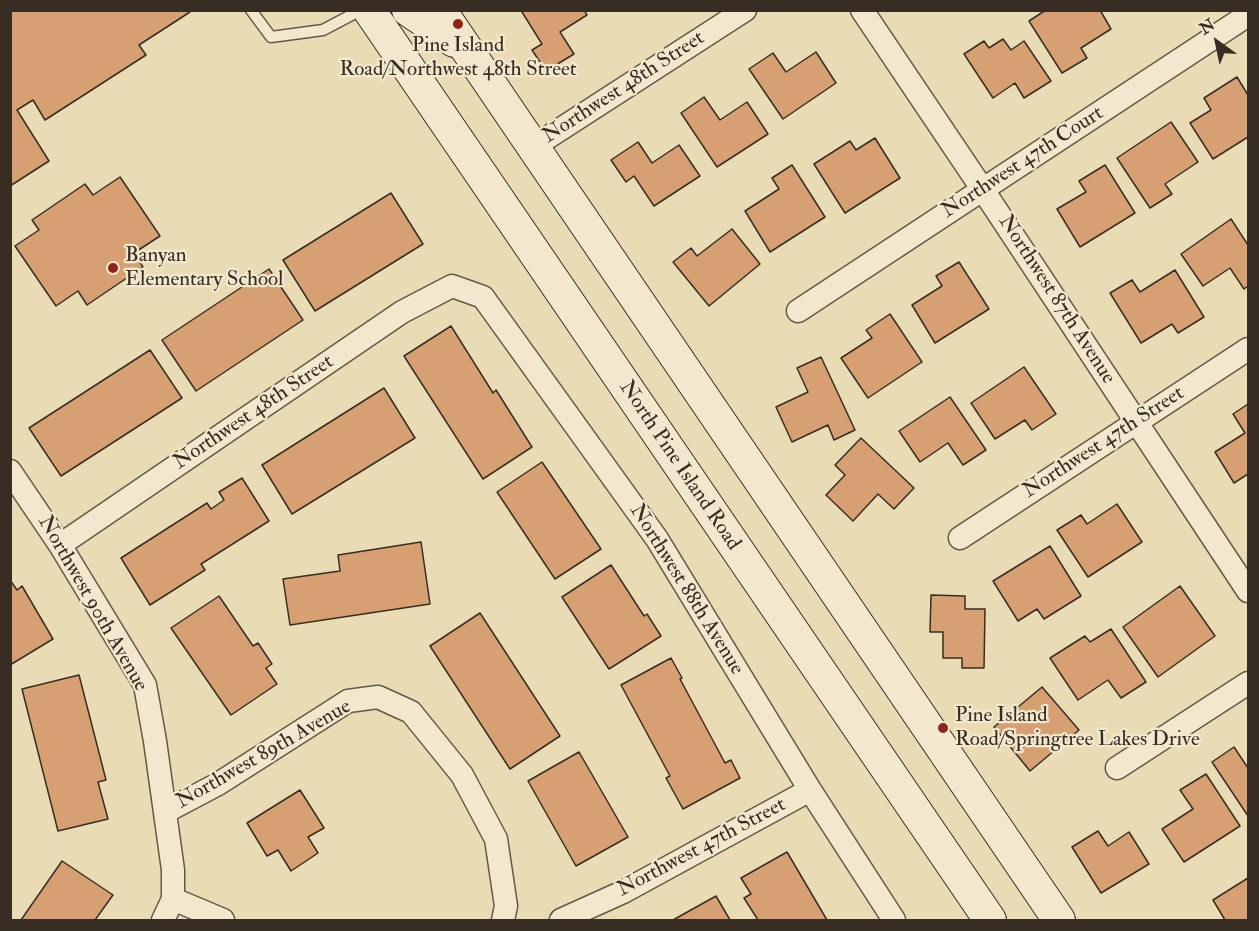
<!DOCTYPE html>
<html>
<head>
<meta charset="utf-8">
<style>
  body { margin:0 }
  #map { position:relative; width:1259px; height:931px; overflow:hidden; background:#e9dcb4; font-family:"IM FELL Double Pica",serif }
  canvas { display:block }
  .frame { position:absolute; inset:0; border:12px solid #372d23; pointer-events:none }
  .north { position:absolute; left:1187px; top:12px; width:60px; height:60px; -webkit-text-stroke:4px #f1e8ce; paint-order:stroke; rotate:327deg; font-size:16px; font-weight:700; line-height:24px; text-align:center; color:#372d23 }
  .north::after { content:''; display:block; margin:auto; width:21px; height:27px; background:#372d23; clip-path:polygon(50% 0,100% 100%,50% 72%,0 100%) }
</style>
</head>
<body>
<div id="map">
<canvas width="1259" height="931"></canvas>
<div class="frame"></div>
<div class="north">N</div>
</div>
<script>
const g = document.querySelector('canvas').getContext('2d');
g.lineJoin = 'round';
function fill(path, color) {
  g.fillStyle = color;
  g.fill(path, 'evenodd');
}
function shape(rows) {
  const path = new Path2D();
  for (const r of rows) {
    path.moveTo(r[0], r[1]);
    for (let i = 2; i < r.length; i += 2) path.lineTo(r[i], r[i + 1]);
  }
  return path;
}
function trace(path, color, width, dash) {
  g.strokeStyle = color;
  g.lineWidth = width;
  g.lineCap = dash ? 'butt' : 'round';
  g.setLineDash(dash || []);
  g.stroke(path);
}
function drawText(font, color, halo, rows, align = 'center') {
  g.font = font + ' "IM FELL Double Pica",serif';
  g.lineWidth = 4.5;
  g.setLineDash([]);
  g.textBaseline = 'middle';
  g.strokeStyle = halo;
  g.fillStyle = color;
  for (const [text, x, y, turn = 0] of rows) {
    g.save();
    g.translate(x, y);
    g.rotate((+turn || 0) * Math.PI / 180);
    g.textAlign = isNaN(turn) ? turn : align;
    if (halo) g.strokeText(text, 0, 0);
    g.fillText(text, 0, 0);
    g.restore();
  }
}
const building = shape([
  [10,10,188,10,190,12,139,45,146,55,45,120,33,100,17,110,49,161,10,186,10,10],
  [525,10,584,10,587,15,560,32,574,54,546,71,532,50,542,44,522,12,525,10],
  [1046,10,1100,10,1111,29,1081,48,1087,58,1062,73,1029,21,1046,10],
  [1003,39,1011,50,1024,41,1051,81,1024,98,1015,83,993,98,964,54,984,41,989,48,1003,39],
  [816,52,836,83,783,119,749,69,773,53,786,72,816,52],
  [1237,77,1248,95,1248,137,1213,159,1190,123,1211,110,1204,98,1237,77],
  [704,97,720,120,747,102,768,134,717,167,681,113,704,97],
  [1171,122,1198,162,1165,184,1172,194,1150,208,1117,158,1171,122],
  [875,138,900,178,845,213,814,164,850,141,856,150,875,138],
  [638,142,652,163,679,145,700,176,654,206,634,176,626,182,611,160,638,142],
  [792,165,825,217,770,252,745,211,779,189,772,178,792,165],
  [1105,165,1135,213,1080,247,1057,209,1086,192,1079,181,1105,165],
  [120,177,160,236,134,253,143,267,87,305,78,291,56,306,15,246,39,230,32,220,85,184,93,195,120,177],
  [391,193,423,244,315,311,283,260,391,193],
  [1231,219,1248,245,1248,286,1244,289,1230,268,1203,286,1181,254,1231,219],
  [732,229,760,264,709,306,673,262,691,248,697,256,732,229],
  [959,262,989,309,935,343,912,305,942,286,936,276,959,262],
  [269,269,303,320,196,391,162,340,269,269],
  [1175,270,1204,317,1178,333,1172,324,1141,343,1110,293,1132,280,1140,292,1175,270],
  [890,314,922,362,868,398,841,358,872,338,866,330,890,314],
  [451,326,493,393,496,390,532,447,483,479,404,356,451,326],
  [150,350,182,398,61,476,29,428,150,350],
  [821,357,855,430,834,440,828,425,792,442,776,407,808,392,797,368,821,357],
  [1024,367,1056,414,1032,430,1025,420,995,439,971,403,1024,367],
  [384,388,415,438,292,514,262,465,384,388],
  [950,397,986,450,963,465,948,443,920,462,899,431,950,397],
  [1248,404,1248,474,1234,483,1215,452,1245,433,1233,414,1248,404],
  [861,438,914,488,894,509,878,494,853,521,826,495,845,475,835,465,861,438],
  [542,462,601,549,555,579,497,492,542,462],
  [242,478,269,521,201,564,205,570,150,605,121,558,207,503,211,509,224,500,219,492,242,478],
  [1117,504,1142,542,1088,577,1057,530,1081,515,1087,524,1117,504],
  [421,542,430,604,290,625,283,579,340,571,338,555,421,542],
  [1050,546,1081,596,1044,619,1037,609,1018,621,993,581,1050,546],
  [611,565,644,616,647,614,661,636,609,669,562,597,611,565],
  [10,580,17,590,22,586,53,639,10,665,10,580],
  [1180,586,1215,636,1158,677,1123,627,1180,586],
  [931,595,965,596,965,609,985,609,984,668,962,668,962,658,943,658,943,632,930,632,931,595],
  [219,596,253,646,258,643,272,664,266,668,277,684,231,715,171,628,219,596],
  [480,613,560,736,510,769,430,646,480,613],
  [1111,629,1146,682,1121,698,1108,680,1078,700,1050,658,1085,636,1090,642,1111,629],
  [671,658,682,678,680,679,725,763,731,760,740,778,683,809,666,778,670,776,621,685,671,658],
  [79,675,106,780,98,782,108,819,58,831,22,689,79,675],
  [1042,687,1079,730,1030,771,994,727,1042,687],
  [1234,747,1248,768,1248,816,1212,762,1234,747],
  [579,752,628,837,576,866,528,781,579,752],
  [1206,774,1240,826,1184,862,1162,829,1193,809,1180,790,1206,774],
  [300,790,324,828,308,837,318,853,291,871,278,850,267,856,247,823,300,790],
  [1098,831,1108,846,1129,832,1149,864,1101,893,1072,847,1098,831],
  [787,852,827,920,758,920,744,898,751,894,741,878,787,852],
  [62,861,113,895,95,920,21,920,62,861],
  [1248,878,1248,920,1225,920,1213,900,1248,878],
  [716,896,730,920,673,920,716,896]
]);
fill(building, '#d7a073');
trace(building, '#372d23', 1.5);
const lane = shape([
  [251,10,271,37,323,30,361,10]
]);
const street = shape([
  [862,10,983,190,1248,591],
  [533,147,745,10],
  [798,311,1248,15],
  [10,471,60,545,145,685,155,741,173,870,173,899,163,920],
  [960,538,1248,349],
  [60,545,402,312,452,286,483,297,657,539,810,790,894,920],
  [1117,768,1248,683],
  [165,812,218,784,348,701,378,697,411,712,462,775,496,839,506,906,503,920],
  [173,899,223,920],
  [561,920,623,892,810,790]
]);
const secondary = shape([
  [369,10,990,920],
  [408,10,454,41],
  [440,10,1059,920]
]);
trace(lane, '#645947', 13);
trace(street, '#645947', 25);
trace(secondary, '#372d23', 34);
trace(lane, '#f1e8ce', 10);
trace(street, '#f1e8ce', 22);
trace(secondary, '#f1e8ce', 32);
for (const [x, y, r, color] of [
  [458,24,6,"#8f2418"],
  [113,268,6,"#8f2418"],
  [943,728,6,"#8f2418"]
]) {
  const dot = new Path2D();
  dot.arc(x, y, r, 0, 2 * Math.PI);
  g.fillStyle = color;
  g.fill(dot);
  trace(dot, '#f1e8ce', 2);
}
drawText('21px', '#372d23', '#f1e8ce', [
  ["Pine Island",458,46,"center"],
  ["Road/Northwest 48th Street",458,70,"center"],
  ["Banyan",125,256],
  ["Elementary School",125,280],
  ["Pine Island",955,716],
  ["Road/Springtree Lakes Drive",955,740]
], 'left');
drawText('21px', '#372d23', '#f1e8ce', [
  ["Northwest 48th Street",624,88,-33],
  ["Northwest 47th Court",1023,163,-33],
  ["Northwest 87th Avenue",1056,300,57],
  ["Northwest 48th Street",254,413,-34],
  ["Northwest 47th Street",1104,443,-33],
  ["North Pine Island Road",679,466,56],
  ["Northwest 88th Avenue",686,590,58],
  ["Northwest 90th Avenue",92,604,60],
  ["Northwest 89th Avenue",264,755,-30],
  ["Northwest 47th Street",702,848,-28]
]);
</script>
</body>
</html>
